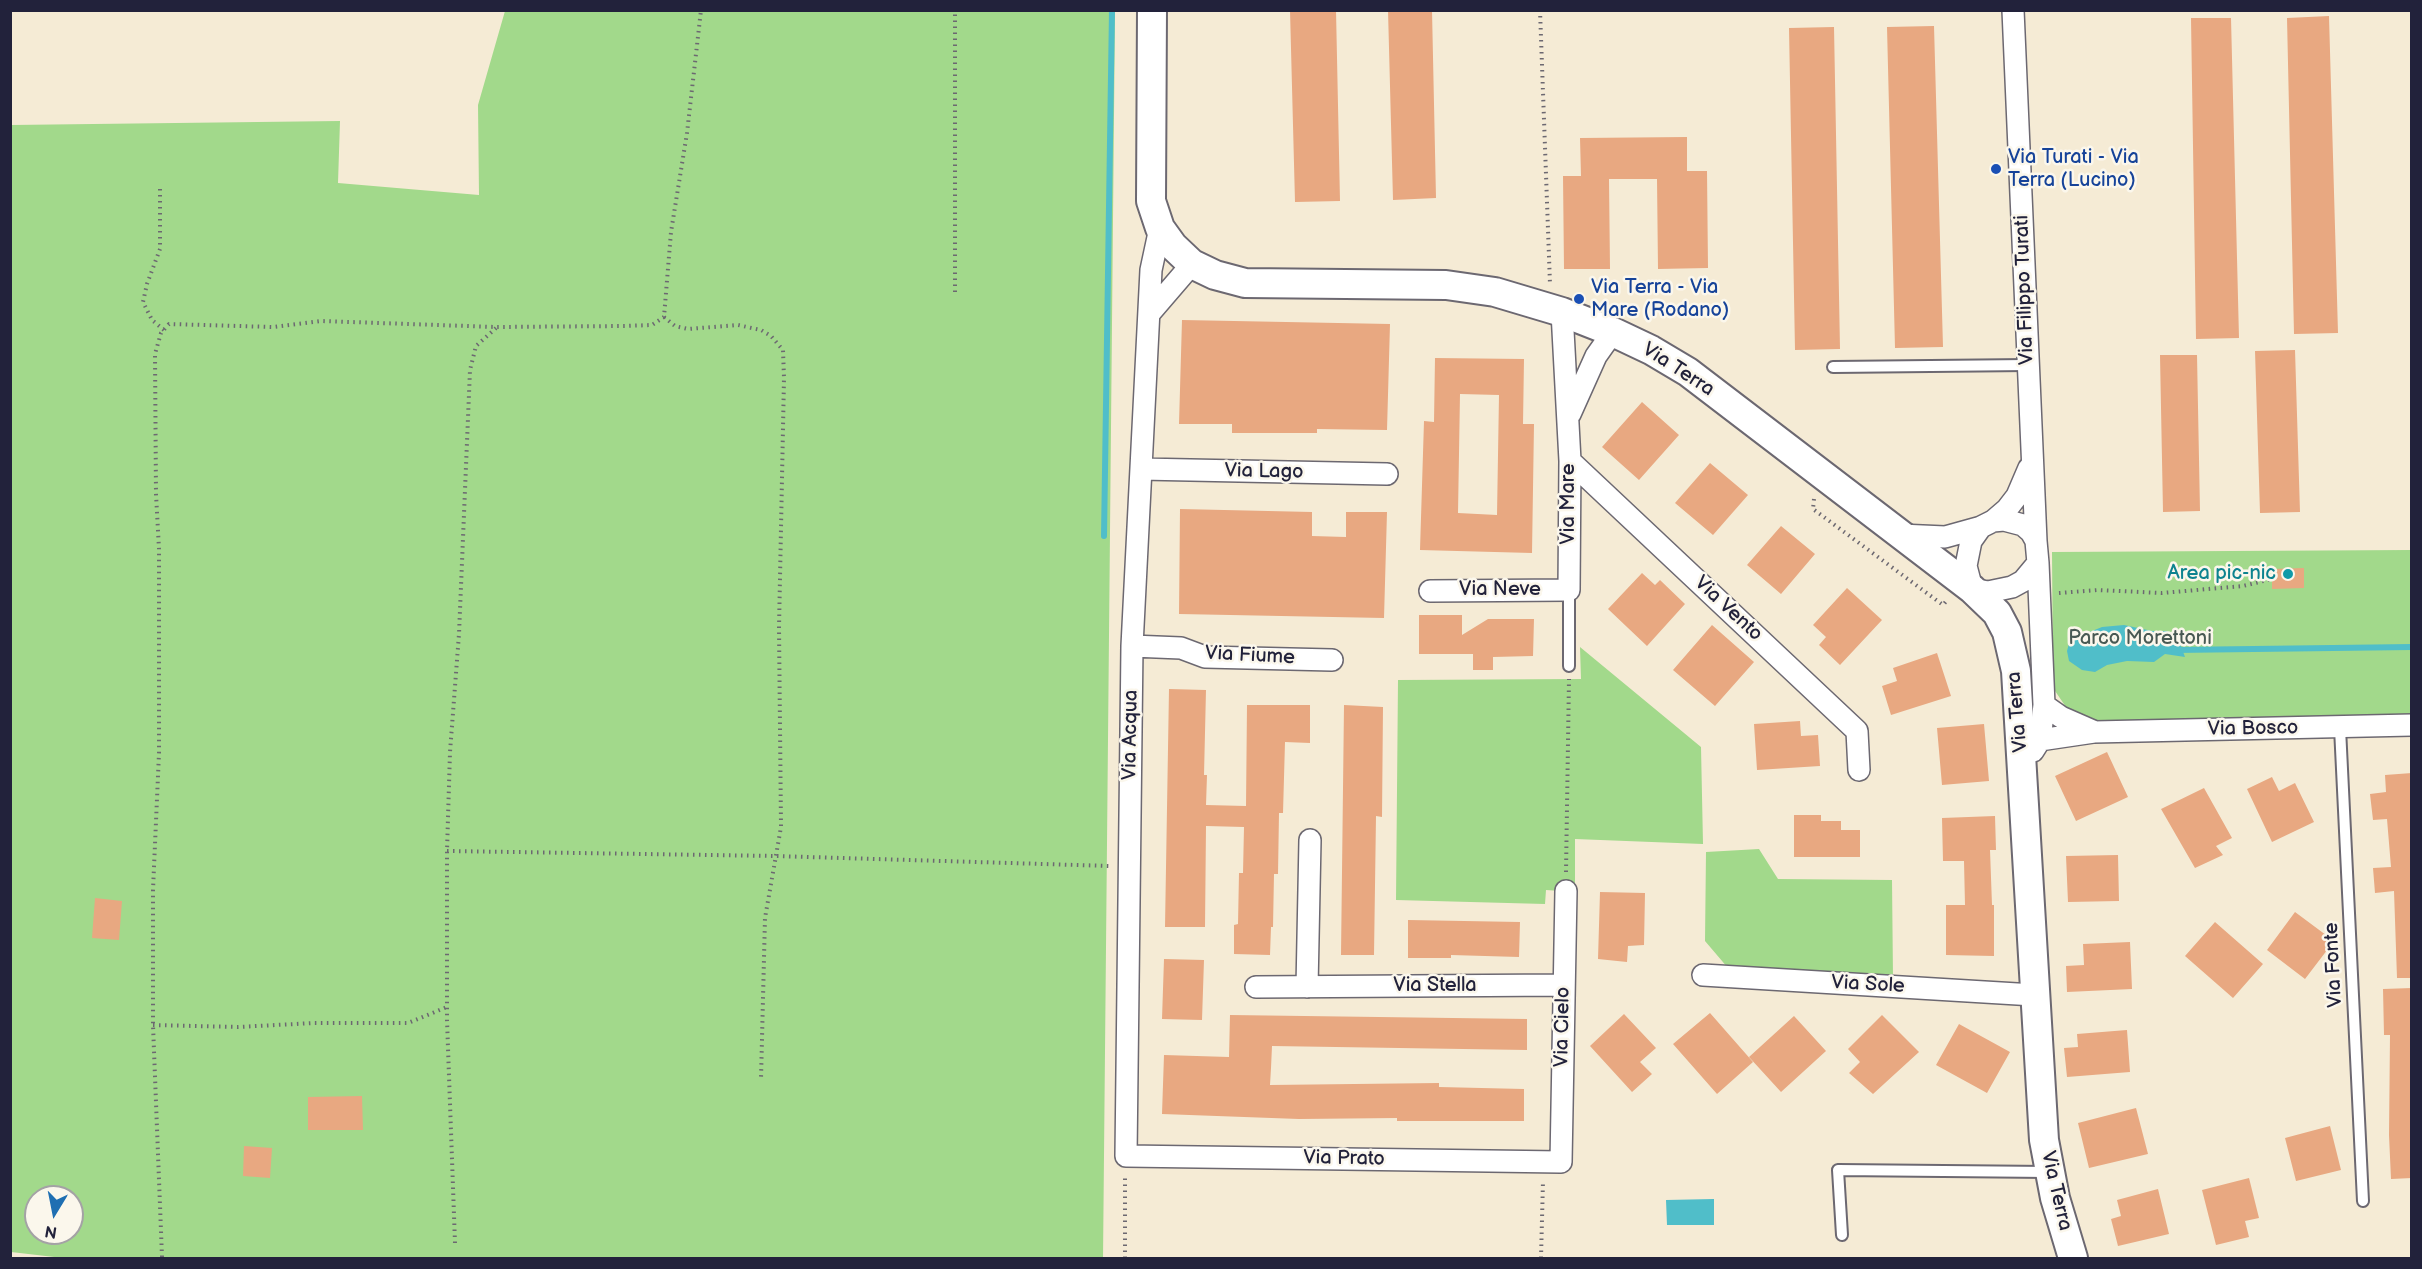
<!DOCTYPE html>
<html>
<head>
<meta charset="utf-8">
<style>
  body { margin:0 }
  #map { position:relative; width:2422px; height:1269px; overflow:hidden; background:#f5ebd5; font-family:"Balsamiq Sans",sans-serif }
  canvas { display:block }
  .frame { position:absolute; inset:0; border:12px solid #22223b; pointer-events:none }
  .north { position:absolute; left:24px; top:1185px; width:60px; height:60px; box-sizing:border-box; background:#fbf7ec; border:2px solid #a4a2a5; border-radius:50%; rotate:190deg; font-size:16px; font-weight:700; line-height:24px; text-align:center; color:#22223b }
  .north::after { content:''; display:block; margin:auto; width:21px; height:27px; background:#1f6fb2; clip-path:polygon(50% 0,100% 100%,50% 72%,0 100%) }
</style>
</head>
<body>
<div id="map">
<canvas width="2422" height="1269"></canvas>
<div class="frame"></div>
<div class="north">N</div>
</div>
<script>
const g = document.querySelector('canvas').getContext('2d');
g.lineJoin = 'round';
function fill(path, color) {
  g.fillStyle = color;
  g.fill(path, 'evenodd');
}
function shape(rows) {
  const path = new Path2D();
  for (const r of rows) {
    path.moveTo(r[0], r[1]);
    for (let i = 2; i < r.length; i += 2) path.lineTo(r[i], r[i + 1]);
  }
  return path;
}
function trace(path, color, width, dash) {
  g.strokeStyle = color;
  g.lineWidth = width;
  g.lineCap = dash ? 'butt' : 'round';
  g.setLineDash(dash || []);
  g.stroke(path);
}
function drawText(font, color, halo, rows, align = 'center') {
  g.font = font + ' "Balsamiq Sans",sans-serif';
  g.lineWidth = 5;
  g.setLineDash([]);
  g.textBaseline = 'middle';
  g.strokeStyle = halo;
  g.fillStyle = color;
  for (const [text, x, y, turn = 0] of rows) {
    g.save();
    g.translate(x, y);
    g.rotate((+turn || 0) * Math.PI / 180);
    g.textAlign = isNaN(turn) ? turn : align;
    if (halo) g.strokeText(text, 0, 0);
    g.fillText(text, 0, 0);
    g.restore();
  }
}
fill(shape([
  [505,11,1115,11,1103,1258,63,1258,11,1252,11,125,340,121,338,183,479,195,478,105],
  [36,1197,72,1197,72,1233,36,1233],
  [2411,550,2411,720,2095,726,2068,710,2053,688,2052,552],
  [1580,647,1701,747,1703,844,1575,839,1575,892,1546,890,1545,904,1396,900,1398,680,1581,679],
  [1759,849,1778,879,1892,880,1893,978,1728,968,1705,941,1706,852]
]), '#a2d98b');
fill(shape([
  [2124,625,2152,631,2167,631,2179,641,2185,657,2165,654,2154,662,2127,661,2107,665,2095,672,2082,670,2069,661,2067,651,2070,640,2102,627],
  [1714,1199,1714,1225,1667,1225,1666,1200]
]), '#50bec9');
trace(shape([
  [1104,536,1112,10],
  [2174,650,2412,647]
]), '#50bec9', 6);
fill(shape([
  [1290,10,1336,10,1340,201,1295,202],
  [1388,10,1432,10,1436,198,1393,200],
  [2329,16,2338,333,2294,334,2287,18],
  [2191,18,2231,18,2239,338,2196,339],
  [1934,26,1943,347,1895,348,1887,27],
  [1834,27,1840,349,1795,350,1789,28],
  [1687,137,1687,171,1707,171,1708,268,1658,269,1657,179,1609,179,1610,269,1564,269,1563,176,1581,176,1580,138],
  [1182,320,1390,324,1387,430,1317,429,1317,433,1232,433,1232,424,1179,424],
  [2295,350,2300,512,2260,513,2255,351],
  [2160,355,2197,355,2200,511,2163,512],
  [1435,358,1524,359,1523,424,1534,424,1532,553,1420,550,1424,421,1434,422],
  [1460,394,1499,395,1497,515,1458,513],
  [1642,402,1679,435,1639,480,1602,447],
  [1710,463,1748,495,1713,535,1675,503],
  [1180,509,1312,512,1312,536,1346,537,1346,512,1387,512,1384,618,1179,614],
  [1781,526,1815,554,1781,594,1747,565],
  [2304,568,2304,588,2272,589,2272,569],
  [1642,573,1655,585,1660,580,1685,604,1647,646,1608,609],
  [1847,588,1882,620,1840,665,1819,645,1826,637,1813,625],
  [1419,615,1462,615,1462,635,1488,619,1534,619,1533,656,1493,657,1493,670,1473,670,1473,654,1419,654],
  [1712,625,1754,662,1715,706,1673,670],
  [1937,653,1951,696,1891,715,1882,686,1897,681,1893,668],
  [1169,689,1206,690,1204,775,1207,775,1206,805,1246,806,1247,705,1310,705,1310,743,1285,742,1283,813,1279,813,1278,874,1274,874,1273,927,1271,927,1270,955,1234,954,1234,925,1238,924,1239,873,1243,873,1244,827,1206,826,1205,927,1165,927],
  [1344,705,1383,707,1382,817,1376,816,1374,955,1341,955],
  [1800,721,1801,736,1818,735,1820,766,1757,770,1754,724],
  [1984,724,1989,781,1942,785,1937,728],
  [2107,752,2128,797,2076,821,2055,776],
  [2412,773,2412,978,2397,978,2394,891,2375,893,2373,868,2391,867,2387,819,2373,820,2370,794,2386,792,2385,775],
  [2272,777,2279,791,2295,783,2314,822,2272,842,2247,789],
  [2204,788,2232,838,2216,846,2223,855,2195,868,2161,809],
  [1794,815,1821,815,1821,821,1841,821,1841,830,1860,830,1860,857,1794,857],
  [1995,816,1996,850,1990,850,1992,905,1994,905,1994,956,1946,955,1946,905,1965,905,1964,861,1943,861,1942,818],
  [2118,855,2119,901,2068,902,2066,856],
  [1600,892,1645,893,1644,945,1628,946,1627,962,1598,959],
  [95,898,122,901,119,940,92,938],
  [2295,912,2334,941,2305,979,2267,950],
  [1408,920,1520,922,1519,957,1451,955,1451,958,1408,958],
  [2215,922,2263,964,2233,998,2185,956],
  [2130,942,2132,989,2067,992,2066,966,2084,965,2083,944],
  [1164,959,1204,960,1202,1020,1162,1019],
  [2412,988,2412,1178,2391,1179,2389,1135,2390,1035,2384,1035,2383,989],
  [1710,1013,1753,1062,1717,1094,1673,1044],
  [1624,1014,1656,1048,1640,1062,1652,1074,1632,1092,1590,1046],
  [1230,1015,1527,1019,1527,1050,1272,1046,1271,1068,1270,1085,1439,1083,1439,1087,1524,1089,1524,1121,1397,1121,1397,1118,1299,1119,1162,1114,1164,1055,1229,1057],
  [1882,1015,1919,1052,1873,1094,1849,1073,1860,1062,1848,1049],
  [1794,1016,1826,1051,1781,1092,1749,1057],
  [1959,1024,2010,1052,1987,1093,1936,1065],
  [2127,1030,2130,1072,2067,1077,2064,1048,2078,1047,2077,1034],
  [362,1096,363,1130,308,1130,308,1097],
  [2136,1108,2148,1154,2089,1168,2078,1123],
  [2330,1126,2341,1170,2296,1181,2285,1138],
  [244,1146,272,1148,270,1178,243,1176],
  [2249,1178,2259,1218,2245,1221,2249,1237,2216,1245,2202,1190],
  [2158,1189,2169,1234,2118,1246,2111,1219,2121,1216,2117,1200]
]), '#e8a881');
const lane = shape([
  [1833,367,2028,365],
  [1569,666,1569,590],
  [2340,728,2363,1201],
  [1842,1235,1838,1170,2049,1172]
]);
const street = shape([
  [2013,10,2036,541],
  [1160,228,1151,270,1132,646,1126,1156,1561,1162,1566,891],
  [1149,314,1192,264],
  [1570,414,1596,356,1613,332],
  [1570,461,1857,731,1859,770],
  [1141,469,1387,474],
  [2004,520,2023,525,2031,532,2036,541,2038,563,2023,581,2012,587,1988,592,1972,589,1966,566,1971,541,1981,527,1993,521,2004,520],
  [1993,521,2007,509,2017,496,2029,468],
  [1900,535,1945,537,1981,527],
  [1430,591,1569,590,1570,461,1562,312],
  [1132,646,1181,648,1205,657,1332,660],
  [2044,705,2061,717,2093,731],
  [2040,740,2094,732,2412,725],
  [2033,751,2040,740,2044,705,2038,563],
  [1703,975,2034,995],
  [1256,987,1563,985],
  [1307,987,1310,840]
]);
const secondary = shape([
  [1152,10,1151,201,1160,228,1173,246,1192,264,1215,275,1245,283,1446,285,1495,292,1562,312,1613,332,1651,350,1688,372,1972,589,1997,613,2007,632,2016,671,2044,1140,2055,1198,2073,1258]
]);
trace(lane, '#6c6871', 14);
trace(street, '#6c6871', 24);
trace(secondary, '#6c6871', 32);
trace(shape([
  [1540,10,1550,284],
  [160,189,160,249,147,284,143,302,152,320,164,330],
  [955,292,955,10],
  [664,317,675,326,688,329,738,325,761,330,771,336,783,350,784,378,779,628,781,827,765,918,761,1079],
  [1814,499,1813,509,1943,605,1948,599],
  [2059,593,2098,590,2162,593,2243,586,2272,579],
  [447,851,775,856,1110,866],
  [1566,872,1569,679],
  [153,1025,238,1027,314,1023,408,1023,447,1007],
  [455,1243,447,1020,447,851,450,752,459,634,470,370,476,346,496,328],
  [162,1257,153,1025,153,890,159,753,159,549,156,494,155,354,161,333,169,324,273,327,321,321,496,327,625,326,652,325,664,317,671,232,687,133,701,10],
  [1125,1258,1125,1175],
  [1541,1258,1543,1181]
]), '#6c6871', 4, [1.5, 4.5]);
trace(lane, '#fff', 10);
trace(street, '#fff', 21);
trace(secondary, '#fff', 28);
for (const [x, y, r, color] of [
  [1996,169,6,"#1a4fb4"],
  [1579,299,6,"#1a4fb4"],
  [2288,574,6,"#0f9aa8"]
]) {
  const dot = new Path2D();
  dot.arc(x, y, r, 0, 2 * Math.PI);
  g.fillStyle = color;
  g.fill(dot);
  trace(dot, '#fbf7ec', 2);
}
drawText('20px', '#164399', '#fbf7ec', [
  ["Via Turati - Via",2008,158],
  ["Terra (Lucino)",2008,181],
  ["Via Terra - Via",1591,288],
  ["Mare (Rodano)",1591,311]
], 'left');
drawText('20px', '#22223b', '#fbf7ec', [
  ["Via Filippo Turati",2025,290,-92],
  ["Via Terra",1678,370,33],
  ["Via Lago",1264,472,1],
  ["Via Mare",1569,504,-90],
  ["Via Neve",1500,590],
  ["Via Vento",1728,609,43],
  ["Via Fiume",1250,656,3],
  ["Via Terra",2018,712,-95],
  ["Via Bosco",2253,729,-1],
  ["Via Acqua",1131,735,-89],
  ["Via Fonte",2334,965,-93],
  ["Via Sole",1868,985,3],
  ["Via Stella",1435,986],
  ["Via Cielo",1563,1027,-89],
  ["Via Prato",1344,1159,1],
  ["Via Terra",2056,1191,77]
]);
drawText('20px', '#0d838f', '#fbf7ec', [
  ["Area pic-nic",2276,574]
], 'right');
drawText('20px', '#485953', '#fbf7ec', [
  ["Parco Morettoni",2140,639]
]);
</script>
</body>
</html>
